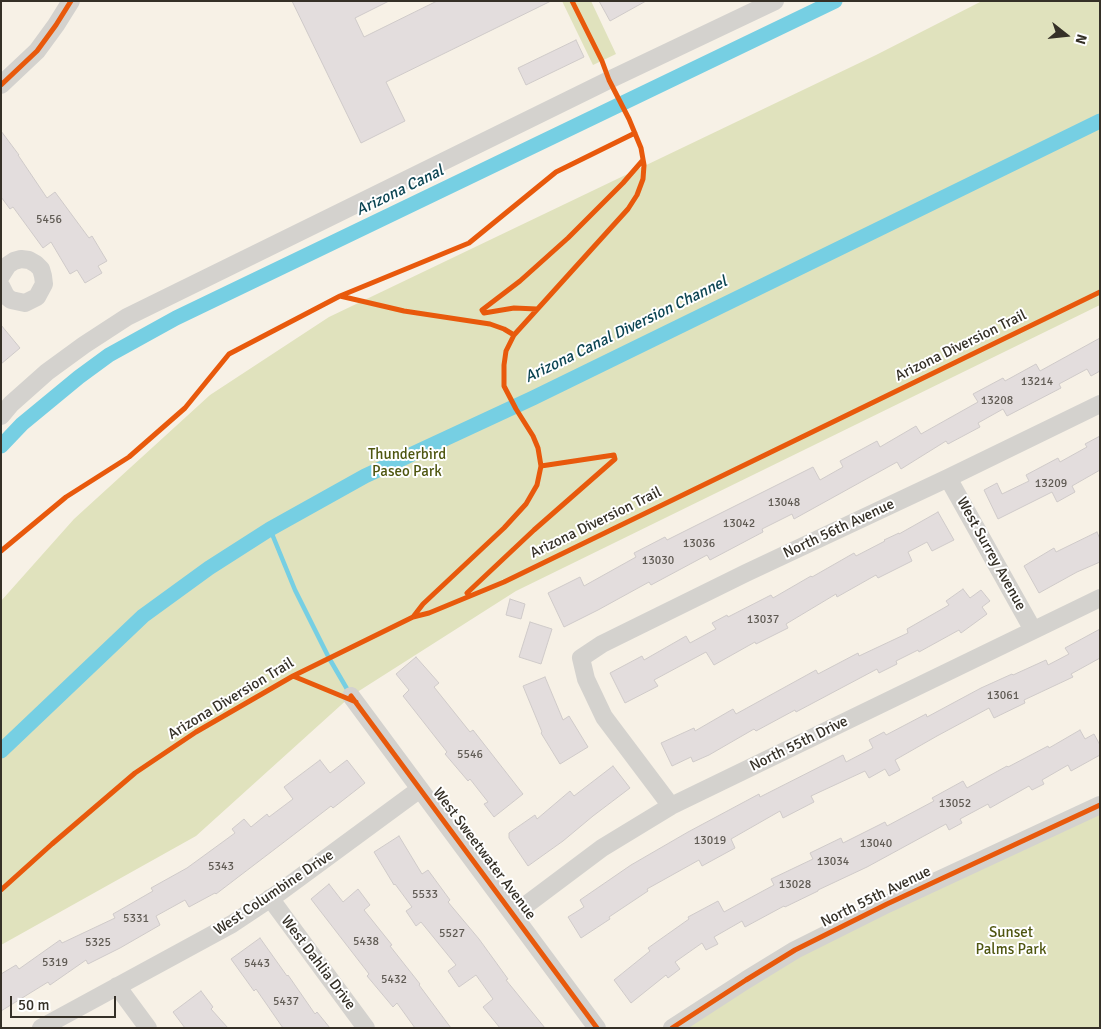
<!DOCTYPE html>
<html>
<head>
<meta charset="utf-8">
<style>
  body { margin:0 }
  #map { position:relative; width:1101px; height:1029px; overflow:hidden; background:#f7f1e6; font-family:Signika,sans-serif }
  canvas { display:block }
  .frame { position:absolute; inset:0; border:2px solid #353027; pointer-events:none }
  .north { position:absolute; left:1041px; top:10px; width:50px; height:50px; -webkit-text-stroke:4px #fff; paint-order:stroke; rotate:106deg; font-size:14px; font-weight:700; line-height:20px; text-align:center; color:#353027 }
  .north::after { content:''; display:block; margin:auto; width:18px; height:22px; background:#353027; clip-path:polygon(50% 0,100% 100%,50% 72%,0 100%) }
  .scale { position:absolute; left:10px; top:996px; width:106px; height:22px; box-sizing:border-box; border:2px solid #353027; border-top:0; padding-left:6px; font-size:15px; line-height:18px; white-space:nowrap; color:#353027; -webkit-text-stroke:4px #fff; paint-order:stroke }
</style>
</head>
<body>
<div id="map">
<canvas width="1101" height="1029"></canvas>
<div class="frame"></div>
<div class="north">N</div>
<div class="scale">50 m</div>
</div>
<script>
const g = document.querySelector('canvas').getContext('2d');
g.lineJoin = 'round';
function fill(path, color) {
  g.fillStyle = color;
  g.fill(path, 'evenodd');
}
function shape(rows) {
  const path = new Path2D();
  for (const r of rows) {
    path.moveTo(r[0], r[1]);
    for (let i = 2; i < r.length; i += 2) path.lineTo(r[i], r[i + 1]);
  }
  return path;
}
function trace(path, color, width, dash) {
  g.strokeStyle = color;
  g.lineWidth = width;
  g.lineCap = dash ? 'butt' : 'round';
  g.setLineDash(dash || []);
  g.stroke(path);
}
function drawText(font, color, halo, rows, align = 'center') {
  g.font = font + ' Signika,sans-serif';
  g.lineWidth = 4;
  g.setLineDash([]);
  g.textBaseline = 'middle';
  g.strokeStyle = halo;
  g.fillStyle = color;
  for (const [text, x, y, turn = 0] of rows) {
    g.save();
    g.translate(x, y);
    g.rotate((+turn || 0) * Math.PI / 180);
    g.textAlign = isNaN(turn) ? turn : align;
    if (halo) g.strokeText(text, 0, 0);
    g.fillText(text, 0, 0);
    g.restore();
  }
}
fill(shape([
  [562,1,591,1,616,54,593,65],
  [982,1,1100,1,1100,305,516,591,351,696,196,836,1,945,1,601,74,519,210,395,329,317,876,55],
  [1100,805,1100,1028,672,1028,746,980]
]), '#e0e2bd');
trace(shape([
  [270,529,295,590,329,658,350,694]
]), '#76cfe3', 4.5);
trace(shape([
  [1,446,22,424,79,377,109,355,176,318,835,1],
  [1,751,143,616,209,568,270,529,365,476,533,398,1100,121]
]), '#76cfe3', 15);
const building = shape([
  [292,1,389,1,355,18,364,37,437,1,551,1,386,82,405,121,361,143,292,1],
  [599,1,646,1,610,21,599,1],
  [576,40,584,57,526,85,518,68,576,40],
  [1,131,19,155,18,155,47,198,55,192,89,238,92,236,107,261,98,266,102,273,85,283,77,270,70,274,51,242,43,248,13,207,10,209,1,197,1,131],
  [1,325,20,348,1,364,1,325],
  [1100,338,1100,371,1091,376,1087,369,1059,384,1061,388,1007,416,1003,409,978,423,980,427,948,444,946,441,901,469,897,462,794,519,792,514,762,529,763,532,710,560,707,555,651,585,649,582,598,610,564,627,548,593,580,577,584,586,636,557,634,553,665,537,667,540,813,467,820,480,843,467,840,461,877,441,880,447,916,426,921,434,978,402,973,394,1003,378,1005,381,1036,364,1040,371,1100,338],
  [1100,436,1100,470,1072,486,1075,492,1057,502,1052,492,998,519,984,490,997,483,1002,494,1029,481,1026,475,1058,458,1060,462,1087,447,1085,444,1100,436],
  [938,512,954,540,932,551,927,542,908,552,912,561,878,578,876,575,837,597,836,594,786,624,788,628,756,644,755,642,714,665,706,652,654,680,658,686,625,703,610,673,642,656,644,660,686,636,690,643,716,629,712,623,727,615,728,617,771,595,773,598,811,576,812,577,854,553,856,556,885,541,884,540,899,533,899,534,938,512],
  [1097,532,1100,539,1100,562,1077,572,1039,593,1024,566,1054,548,1056,552,1097,532],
  [963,589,970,598,981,590,990,601,982,607,987,614,961,633,959,630,919,652,918,650,896,661,897,664,879,673,877,669,796,712,795,710,756,731,754,729,709,755,693,762,691,757,672,766,661,743,694,728,695,731,733,709,736,714,816,670,818,674,858,653,859,656,908,633,907,629,949,605,946,601,963,589],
  [510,599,525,604,521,619,506,615,510,599],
  [530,622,552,629,541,664,519,657,530,622],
  [1100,629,1100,658,1071,674,1073,677,1024,700,1025,703,994,718,989,708,937,736,895,760,900,770,889,776,885,769,869,778,865,771,811,796,814,802,783,818,780,811,731,839,735,848,702,866,699,860,647,889,648,891,609,917,610,919,581,938,568,917,584,907,580,900,631,865,688,832,759,794,760,797,843,755,846,762,873,748,869,740,884,732,886,735,926,714,927,717,981,688,1012,674,1013,675,1046,660,1048,665,1069,654,1065,648,1100,629],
  [416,657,439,683,434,687,470,732,473,730,523,794,494,817,484,804,488,802,470,779,468,781,445,754,447,752,403,696,409,690,396,674,416,657],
  [545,677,563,720,569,716,588,747,560,764,541,733,542,732,523,686,545,677],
  [1080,730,1085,739,1094,734,1100,745,1100,755,1071,771,1068,765,1042,780,1044,784,1032,790,1029,786,990,808,988,804,960,819,962,823,949,830,946,824,867,867,818,890,818,891,785,907,784,906,745,927,742,921,714,937,718,944,706,950,702,943,675,962,680,969,668,978,666,975,631,1003,614,980,650,951,648,948,689,919,688,917,718,901,724,912,774,885,771,879,813,859,810,853,841,838,843,843,885,822,887,826,934,801,932,798,963,781,967,788,1007,766,1008,767,1048,746,1049,748,1080,730],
  [320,760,330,773,347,760,365,783,333,808,331,806,292,836,216,894,215,893,189,907,185,900,156,916,160,925,120,948,88,964,86,960,50,985,48,982,1,1011,1,974,16,965,19,969,60,940,62,943,115,918,113,914,153,891,151,888,187,868,235,833,232,829,244,819,251,827,267,814,269,817,293,799,284,787,320,760],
  [613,766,630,788,593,816,563,841,528,866,509,838,509,833,535,815,537,819,570,791,574,796,613,766],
  [399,836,422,874,428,870,450,900,448,902,479,939,508,979,506,980,545,1028,500,1028,483,1007,493,999,476,975,459,987,448,971,456,965,421,922,416,926,406,911,412,907,395,884,394,885,374,852,399,836],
  [329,884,343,902,358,889,370,905,364,910,392,945,390,946,420,984,419,985,451,1028,415,1028,397,1003,393,1007,367,976,369,974,311,899,329,884],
  [260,938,287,976,288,975,315,1014,317,1012,330,1028,283,1028,256,989,254,991,231,959,260,938],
  [201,991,213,1007,211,1009,228,1028,185,1028,173,1012,201,991]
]);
fill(building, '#e3dddd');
trace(building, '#cfcac9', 1);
trace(shape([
  [1,85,37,51,56,25,71,1],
  [1,276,8,265,14,261,21,259,29,260,36,264,41,269,43,276,44,284,37,297,25,303,11,300,6,296,1,286],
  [1,416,11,404,47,372,84,345,127,317,609,80,775,1],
  [948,478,1033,630],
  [351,696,597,1028],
  [671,806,604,717,586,679,581,658,602,644,746,573,948,478,1100,404],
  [270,898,366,1028],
  [514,914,602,848,671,806,1100,598],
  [117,986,148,1028],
  [41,1028,232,924,280,892,420,789],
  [672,1028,746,980,795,950,887,904,1100,805]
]), '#d4d2ce', 18);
trace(shape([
  [1,85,37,51,56,25,71,1],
  [340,296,404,311,490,324,504,329,514,335],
  [537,309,514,308,484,313,482,310,520,281,568,238,623,183,643,160],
  [1,551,66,497,129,457,185,408,229,354,340,296,469,243,556,172,635,133],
  [467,593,534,530,615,459,614,455,541,466],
  [413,617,423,604,504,528,526,504,537,485,541,466,538,448,533,436,516,409,504,386,504,365,506,351,514,335,628,209,637,195,643,179,644,165,641,148,629,119,609,80,602,61,572,1],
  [293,676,356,702],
  [351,696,597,1028],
  [1,890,52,844,135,773,196,732,293,676,413,617,429,613,504,582,1100,292],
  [672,1028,746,980,795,950,887,904,1100,805]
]), '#e8590c', 5);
drawText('12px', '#605b54', null, [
  ["5456",49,220],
  ["13214",1037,382],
  ["13208",997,401],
  ["13209",1051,484],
  ["13048",784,503],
  ["13042",739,524],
  ["13036",699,544],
  ["13030",658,561],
  ["13037",763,620],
  ["13061",1003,696],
  ["5546",470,755],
  ["13052",955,804],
  ["13019",710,841],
  ["13040",876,844],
  ["13034",833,862],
  ["5343",221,867],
  ["13028",795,885],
  ["5533",425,895],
  ["5331",136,919],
  ["5527",452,934],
  ["5438",366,942],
  ["5325",98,943],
  ["5319",55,963],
  ["5443",257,964],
  ["5432",394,980],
  ["5437",286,1002]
]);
drawText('15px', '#353027', '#fff', [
  ["Arizona Diversion Trail",961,346,-26],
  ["Arizona Diversion Trail",596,523,-26],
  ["North 56th Avenue",839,529,-25],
  ["West Surrey Avenue",991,554,61],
  ["Arizona Diversion Trail",231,699,-31],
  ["North 55th Drive",799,744,-26],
  ["West Sweetwater Avenue",484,854,53],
  ["West Columbine Drive",274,893,-34],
  ["North 55th Avenue",876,897,-26],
  ["West Dahlia Drive",318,963,53]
]);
drawText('15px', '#4f5610', '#fff', [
  ["Thunderbird",407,455],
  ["Paseo Park",407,472],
  ["Sunset",1011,933],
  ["Palms Park",1011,950]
]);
drawText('italic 16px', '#0c4553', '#fff', [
  ["Arizona Canal",400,191,-26],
  ["Arizona Canal Diversion Channel",626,330,-26]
]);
</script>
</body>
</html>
